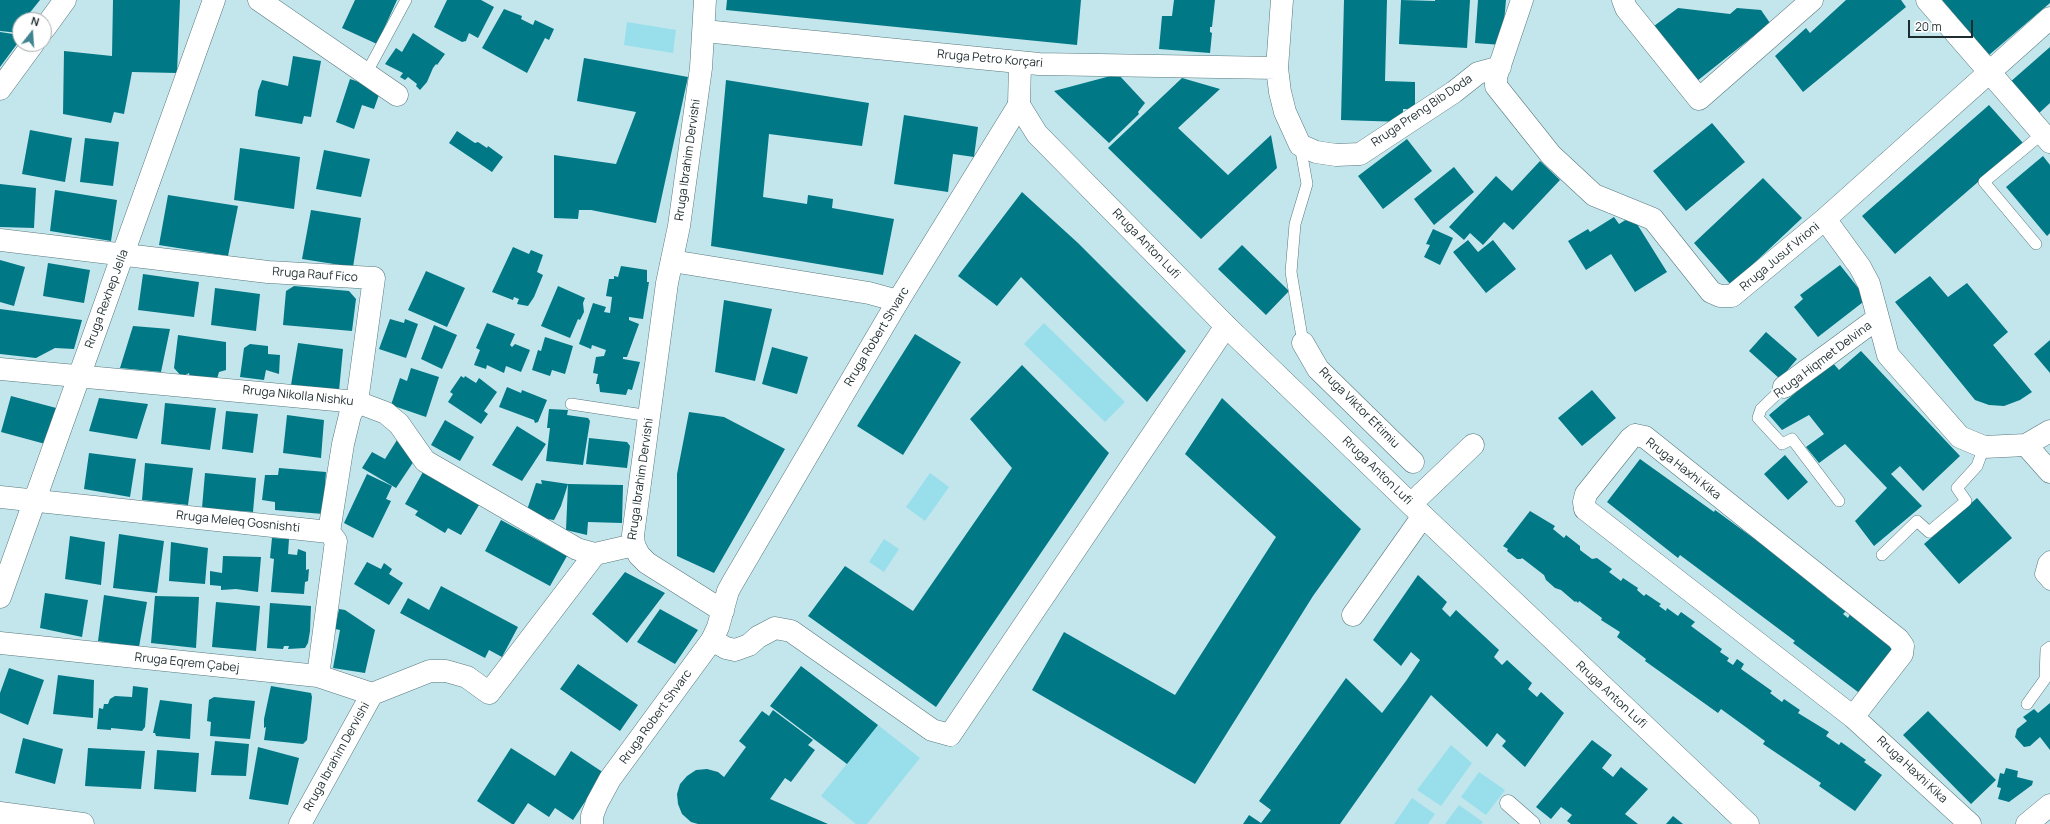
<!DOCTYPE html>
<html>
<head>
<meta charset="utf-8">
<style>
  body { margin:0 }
  #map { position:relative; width:2050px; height:824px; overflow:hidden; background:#c3e6ec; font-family:Manrope,sans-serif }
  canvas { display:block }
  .north { position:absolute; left:12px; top:12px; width:40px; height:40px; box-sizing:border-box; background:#fff; border:1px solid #a5abab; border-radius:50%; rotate:17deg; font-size:11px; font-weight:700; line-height:16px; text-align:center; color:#1e2c2e }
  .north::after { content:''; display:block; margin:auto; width:14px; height:18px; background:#3f8490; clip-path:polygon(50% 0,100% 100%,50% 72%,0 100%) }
  .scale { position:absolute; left:1908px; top:20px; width:65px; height:18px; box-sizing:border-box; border:2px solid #1e2c2e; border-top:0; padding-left:5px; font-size:12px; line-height:14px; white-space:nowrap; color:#1e2c2e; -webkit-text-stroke:3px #fff; paint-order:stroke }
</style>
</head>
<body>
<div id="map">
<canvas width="2050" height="824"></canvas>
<div class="north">N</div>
<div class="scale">20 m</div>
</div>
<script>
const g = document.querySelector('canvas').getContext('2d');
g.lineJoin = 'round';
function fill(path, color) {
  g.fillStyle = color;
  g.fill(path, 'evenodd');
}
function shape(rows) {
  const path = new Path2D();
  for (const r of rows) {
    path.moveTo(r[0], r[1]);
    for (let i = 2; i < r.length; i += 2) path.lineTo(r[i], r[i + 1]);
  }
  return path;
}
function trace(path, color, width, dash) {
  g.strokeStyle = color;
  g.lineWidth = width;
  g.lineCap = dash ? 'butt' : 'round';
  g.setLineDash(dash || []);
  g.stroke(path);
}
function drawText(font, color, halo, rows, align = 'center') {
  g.font = font + ' Manrope,sans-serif';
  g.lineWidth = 4;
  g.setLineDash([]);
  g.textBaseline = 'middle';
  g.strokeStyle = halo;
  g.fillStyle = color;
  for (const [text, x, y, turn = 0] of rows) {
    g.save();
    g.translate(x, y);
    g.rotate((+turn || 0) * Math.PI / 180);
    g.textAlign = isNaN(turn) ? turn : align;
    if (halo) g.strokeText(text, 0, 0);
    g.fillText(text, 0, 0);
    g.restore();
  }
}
fill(shape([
  [627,22,676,30,673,53,624,45],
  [1044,323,1125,402,1105,422,1024,344],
  [930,473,949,487,925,521,906,507],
  [884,539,899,549,884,572,869,562],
  [878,725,920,758,867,824,856,824,821,796],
  [1451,745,1472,763,1441,806,1417,790],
  [1479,772,1505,790,1486,815,1461,797],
  [1412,798,1435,814,1428,824,1394,824],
  [1459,805,1483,822,1481,824,1445,824]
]), '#98dfeb');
fill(shape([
  [0,0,40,0,24,20,20,20,20,33,0,31],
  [113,0,180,0,177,73,132,72,124,114,114,112,111,123,63,114,64,51,112,56],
  [355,0,397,0,377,44,342,28],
  [447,0,481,0,494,7,478,38,469,33,466,41,462,42,434,27],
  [727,0,1081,0,1077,45,726,10],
  [1174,0,1215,0,1212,27,1210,27,1210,32,1212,33,1210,53,1159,49,1162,16,1172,16],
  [1344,0,1387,0,1385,81,1415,82,1415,109,1403,109,1403,122,1341,120],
  [1401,0,1435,1,1435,0,1470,0,1467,48,1399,44],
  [1478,0,1506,0,1502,45,1475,43],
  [1846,0,1901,0,1906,7,1803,92,1775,56,1806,28,1810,33],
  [1942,0,2050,0,2050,3,1989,55],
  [1678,8,1730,14,1737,8,1761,10,1770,23,1697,81,1654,26],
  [504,9,522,16,521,19,533,25,535,20,554,29,549,40,545,38,527,73,482,48],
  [0,32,20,35,20,40,0,67],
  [413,33,445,54,437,65,436,64,433,68,427,82,420,90,416,86,417,84,408,77,405,80,400,77,403,73,385,64,396,48,402,52],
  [2050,47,2050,103,2037,115,2009,83],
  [293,56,321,61,311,117,304,116,302,124,255,116,258,91,262,80,288,86],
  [584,58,688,77,656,223,591,210,579,210,578,219,554,218,554,155,616,164,636,112,577,101],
  [1118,74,1145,103,1138,112,1139,114,1109,143,1054,91],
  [1182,78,1220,89,1178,128,1228,175,1271,135,1277,168,1201,239,1108,148],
  [350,79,381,89,374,109,362,105,354,129,336,122],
  [726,80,869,103,862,146,769,134,763,197,807,204,808,195,833,199,832,208,894,219,883,275,711,246],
  [1989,105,2023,143,1895,254,1862,216],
  [904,115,978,127,974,157,953,154,948,192,894,184],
  [1712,123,1745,162,1686,211,1653,171],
  [30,130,72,138,65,182,22,174],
  [457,131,475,143,478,142,487,148,488,146,503,157,492,172,449,143],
  [85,138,119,142,113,186,80,182],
  [1407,139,1432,171,1383,209,1358,176],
  [240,148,300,157,294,209,234,200],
  [324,150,370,159,361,197,316,189],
  [2043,156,2050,165,2050,233,2047,236,2006,187],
  [1540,161,1560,180,1513,230,1504,222,1483,245,1470,233,1464,240,1449,227,1496,176,1512,191],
  [1454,167,1474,192,1434,225,1414,199],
  [1763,178,1802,218,1731,285,1694,243],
  [0,184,36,188,34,228,0,227],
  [55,190,117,200,111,241,50,231],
  [1022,192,1078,243,1186,351,1147,402,1021,277,997,306,958,276],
  [168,195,238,206,228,256,159,245],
  [311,210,361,218,353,267,302,259],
  [1632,216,1667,272,1635,292,1611,254,1586,270,1568,241,1588,229,1590,232,1614,217,1619,224],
  [1433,229,1453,238,1440,265,1424,257,1430,245,1426,244],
  [1468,240,1478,252,1493,240,1516,269,1486,293,1453,252],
  [1242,245,1289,291,1266,315,1218,269],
  [513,247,529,254,531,250,543,255,537,272,543,275,534,297,528,306,517,304,519,299,514,297,513,300,492,292],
  [0,260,25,267,14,306,0,302],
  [48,263,90,270,84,303,43,296],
  [1840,265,1867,299,1818,337,1794,307,1803,299,1800,295],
  [621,266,647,270,647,282,649,282,643,319,629,317,629,320,639,324,627,357,623,357,623,359,640,362,632,390,628,389,626,395,600,392,599,384,596,384,598,374,593,373,596,357,604,356,606,350,592,345,591,349,579,344,593,303,606,307,604,312,610,313,612,297,606,296,609,279,614,279,614,276,618,277],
  [426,271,465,288,447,327,408,310],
  [143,274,199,282,194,317,138,310],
  [1930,276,1948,297,1967,283,2008,332,1993,345,2032,392,2020,400,2004,406,1989,405,1975,400,1895,302],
  [294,286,349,291,356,299,352,331,283,325,286,291],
  [558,286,585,298,583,303,584,312,580,320,578,319,570,338,541,326],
  [215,288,260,294,256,331,211,325],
  [724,300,772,309,755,381,715,372],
  [0,309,82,320,74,349,55,348,36,358,0,354],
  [390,319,404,323,405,319,418,324,406,358,379,349],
  [487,323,515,334,510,345,512,347,515,344,530,350,521,372,506,366,504,373,487,365,486,369,474,365,480,350,476,348],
  [434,325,457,335,442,369,421,359],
  [133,326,170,329,161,372,120,368],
  [1766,332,1797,359,1780,379,1749,351],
  [915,334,961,362,903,455,857,426],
  [178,335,226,342,226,370,219,372,217,379,191,383,189,373,182,377,174,368],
  [545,337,573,346,565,374,552,370,550,376,532,370,538,350,541,351],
  [2050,340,2050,373,2034,354],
  [298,343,343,349,339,391,291,385],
  [250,344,268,346,268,354,280,355,279,374,266,370,264,380,240,377,244,348],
  [772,347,808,357,797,394,762,384],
  [1861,351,1960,456,1923,491,1900,466,1891,474,1922,506,1874,546,1855,521,1887,488,1845,444,1819,463,1806,447,1824,434,1809,415,1782,430,1769,415,1832,362,1839,370],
  [1022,365,1109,453,936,707,808,616,845,566,913,611,1012,468,970,419],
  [411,368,439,377,426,417,391,405,400,378,407,381],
  [461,376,464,378,465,376,476,383,479,378,497,392,484,411,488,414,481,424,448,402,453,394,450,392],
  [507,387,521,393,522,390,547,400,538,422,535,423,534,420,499,407],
  [1592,390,1616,418,1582,446,1558,418],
  [11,396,60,409,49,445,1,432],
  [99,398,148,404,137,439,89,431],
  [1222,398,1361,529,1313,596,1195,784,1032,690,1064,632,1175,695,1276,537,1185,454],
  [165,403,216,408,210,450,161,444],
  [549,409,568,410,567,415,588,418,590,421,583,465,546,461,550,428,547,428],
  [226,411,258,414,253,453,222,449],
  [689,412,724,417,785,449,714,573,677,556,677,474],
  [287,415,324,420,321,458,283,453],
  [445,420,474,437,460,461,431,445],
  [517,426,546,444,522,481,492,465],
  [589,438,627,442,630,446,627,468,586,464],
  [397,440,416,458,396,488,362,468,372,452,385,459],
  [89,453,136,459,130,497,84,489],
  [1785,455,1808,482,1788,500,1764,474],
  [1640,459,1714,512,1715,510,1830,594,1827,597,1846,611,1843,614,1848,618,1850,614,1896,649,1862,695,1793,643,1795,641,1680,555,1678,558,1607,502],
  [145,463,193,468,188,505,142,500],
  [279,468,326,472,323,514,275,510,275,502,262,500,265,475,278,475],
  [423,472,479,505,461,535,448,528,445,533,415,515,418,511,405,504],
  [205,473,256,478,253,512,202,508],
  [367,474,392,486,386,499,391,501,373,538,344,523],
  [541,480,568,484,623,485,622,523,588,522,587,535,566,530,568,484,561,506,554,520,541,518,527,510,536,483,542,484],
  [1977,498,2012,538,1959,584,1924,544],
  [1530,511,1555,526,1553,529,1564,538,1566,535,1580,546,1580,550,1592,559,1597,558,1612,569,1609,572,1621,581,1623,578,1638,588,1637,590,1644,596,1646,594,1661,604,1659,606,1666,611,1667,608,1678,616,1681,612,1695,622,1691,626,1722,649,1720,652,1729,658,1727,661,1733,665,1737,659,1744,664,1741,669,1772,691,1770,693,1782,702,1784,699,1800,710,1798,713,1829,732,1826,736,1839,745,1841,742,1866,760,1864,762,1882,775,1855,811,1819,786,1821,783,1763,744,1765,741,1721,709,1718,713,1645,661,1646,659,1617,637,1620,632,1601,620,1602,618,1579,601,1578,603,1576,601,1575,602,1561,590,1555,588,1546,580,1544,575,1522,558,1521,559,1517,559,1507,551,1508,549,1503,546],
  [501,520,567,556,550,586,485,551],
  [119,534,164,541,157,593,113,588],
  [70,536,105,542,101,585,65,579],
  [272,538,289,539,288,554,297,555,298,549,306,552,306,570,309,569,308,581,305,582,304,594,271,592,274,559,270,558],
  [171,542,208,548,205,584,169,581],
  [223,556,261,557,258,592,236,589,221,590,221,586,210,585,210,571,222,573],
  [367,562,381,569,384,563,392,569,389,574,403,583,389,605,354,584],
  [625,572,665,593,627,643,592,614],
  [1418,575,1447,602,1442,609,1450,617,1456,610,1499,650,1494,657,1502,665,1507,660,1532,683,1528,689,1537,697,1541,692,1564,713,1525,767,1502,746,1506,741,1497,733,1487,747,1431,695,1340,824,1243,824,1249,815,1261,823,1271,810,1259,801,1346,678,1382,713,1406,681,1420,660,1411,652,1401,666,1373,640],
  [441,586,518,627,502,657,489,650,485,658,400,613,408,598,429,610],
  [45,593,88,600,82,637,40,628],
  [104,595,147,602,139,647,98,641],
  [155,596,199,597,196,648,151,643],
  [216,602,260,606,256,651,212,647],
  [270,603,311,606,310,631,308,643,305,648,288,649,289,646,284,646,283,649,267,648],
  [339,609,345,610,375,630,365,673,333,668,340,630,335,629],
  [660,609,698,630,675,664,637,642],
  [578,664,638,705,620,731,560,689],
  [801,666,878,725,847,764,770,706],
  [9,668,44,680,28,725,0,713,0,693],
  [58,675,94,680,93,718,53,714],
  [133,686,148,688,145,727,142,731,111,728,111,730,97,729,99,708,103,709,104,704,108,704,110,699,115,696,132,697],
  [271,686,311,693,312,697,307,740,303,744,264,740,266,727,264,728,264,719],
  [214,697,255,701,250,739,210,736,211,722,207,721,209,700],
  [160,700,192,704,190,739,156,736,155,733,153,733],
  [2050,703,2050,750,2040,737,2030,746,2024,747,2015,737,2017,729,2027,721,2023,717,2034,709,2038,713],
  [773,710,813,740,808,745,815,750,791,782,785,778,770,799,828,824,698,824,691,822,682,814,678,804,677,794,680,784,687,776,696,770,707,769,718,772,724,777,746,747,739,741,762,711,769,716],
  [1928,711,1996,780,1971,804,1903,735],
  [23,738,63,749,55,784,15,773],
  [1592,740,1612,755,1602,768,1613,777,1621,767,1648,789,1625,814,1638,824,1571,824,1567,821,1572,815,1561,807,1551,819,1536,807],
  [215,741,249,744,246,776,211,775],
  [258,747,299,758,288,805,249,799],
  [88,748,145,751,141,789,85,786],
  [511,748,555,776,571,751,604,773,573,820,555,808,549,817,528,803,514,824,512,824,477,801],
  [157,750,199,753,196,792,154,789],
  [2006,768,2018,771,2017,777,2033,781,2032,785,2009,802,1998,799,2001,788,1997,787,2000,773,2004,774],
  [1673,816,1683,824,1666,824]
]), '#017886');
const service = shape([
  [366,74,406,0],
  [1300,145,1307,184,1295,224,1291,272,1303,343],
  [2036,244,1984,182,2042,134],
  [1784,387,1761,409,1758,418,1782,444,1792,439,1839,501],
  [571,404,650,416],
  [1882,555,1917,521,1929,532,1966,501,1957,488,1977,466,1984,447],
  [2027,704,2045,679,2046,650,2050,647]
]);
const pedestrian = shape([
  [2050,559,2046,563,2043,574,2050,582],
  [1508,803,1532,824]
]);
const minor = shape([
  [259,0,397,95],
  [1282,0,1277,68,1280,92,1285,112,1300,145,1316,152,1336,155,1360,154,1454,92,1478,73,1500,67],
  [1522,0,1496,77,1496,86,1551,155,1594,195,1653,219,1711,292,1720,296,1732,296,1825,219,2050,18],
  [1623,0,1626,8,1699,99,1812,0],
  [1927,0,2050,142],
  [704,31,1039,64,1277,68],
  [1019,105,1020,63],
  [1825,219,1860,267,1869,284,1888,355,1960,437,1984,447,2026,445,2050,472],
  [0,240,268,272,374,278,357,402,350,415,343,444,329,532],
  [672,261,869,293,898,301],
  [1303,343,1318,369,1413,462],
  [0,369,357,402,386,413,399,424,425,461,577,549,595,554],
  [1784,387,1878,318],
  [1635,435,1645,437,1898,639,1903,646,1902,654,1853,717,1585,509,1584,502,1586,494,1630,439,1635,435],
  [2026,445,2050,431],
  [0,497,329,532,336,541,318,676],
  [1411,504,1473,445],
  [0,597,214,0],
  [1353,615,1423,516],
  [712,640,726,648,735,650,749,645,758,637,775,628,791,631,932,730,950,735,1226,326],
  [0,643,318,676,372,694],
  [1853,717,1970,824],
  [0,813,83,824],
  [300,824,372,694,430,671,446,671,467,677,489,693,595,554,634,545]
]);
const tertiary = shape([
  [705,0,701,68,679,226,667,283,633,535,634,545,639,555,647,563,723,611],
  [592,824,592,816,597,803,610,779,712,640,718,627,728,591,733,582,898,301,1019,105,1037,134,1226,326,1423,516,1748,824],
  [2027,824,2050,805]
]);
const secondary = shape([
  [44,29,65,0],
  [0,89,33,44]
]);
trace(service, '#57787d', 12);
trace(pedestrian, '#57787d', 17);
trace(minor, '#57787d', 23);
trace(tertiary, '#57787d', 23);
trace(secondary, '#57787d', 23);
trace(service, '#fff', 11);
trace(pedestrian, '#fff', 16);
trace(minor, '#fff', 22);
trace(tertiary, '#fff', 22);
trace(secondary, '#fff', 22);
drawText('12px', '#1e2c2e', '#fff', [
  ["Rruga Petro Korçari",990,59,5],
  ["Rruga Preng Bib Doda",1422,111,-34],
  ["Rruga Ibrahim Dervishi",688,160,-82],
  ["Rruga Anton Lufi",1146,244,46],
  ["Rruga Jusuf Vrioni",1780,257,-40],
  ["Rruga Rauf Fico",315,275,4],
  ["Rruga Rexhep Jella",107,299,-70],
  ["Rruga Robert Shvarc",877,337,-59],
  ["Rruga Hiqmet Delvina",1823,360,-37],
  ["Rruga Nikolla Nishku",298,396,6],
  ["Rruga Viktor Eftimiu",1359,408,45],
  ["Rruga Haxhi Kika",1683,469,38],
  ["Rruga Anton Lufi",1377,471,44],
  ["Rruga Ibrahim Dervishi",641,479,-82],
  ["Rruga Meleq Gosnishti",238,522,6],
  ["Rruga Eqrem Çabej",187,663,6],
  ["Rruga Anton Lufi",1611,695,43],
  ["Rruga Robert Shvarc",656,717,-54],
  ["Rruga Ibrahim Dervishi",337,757,-61],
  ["Rruga Haxhi Kika",1912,770,43]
]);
</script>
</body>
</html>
